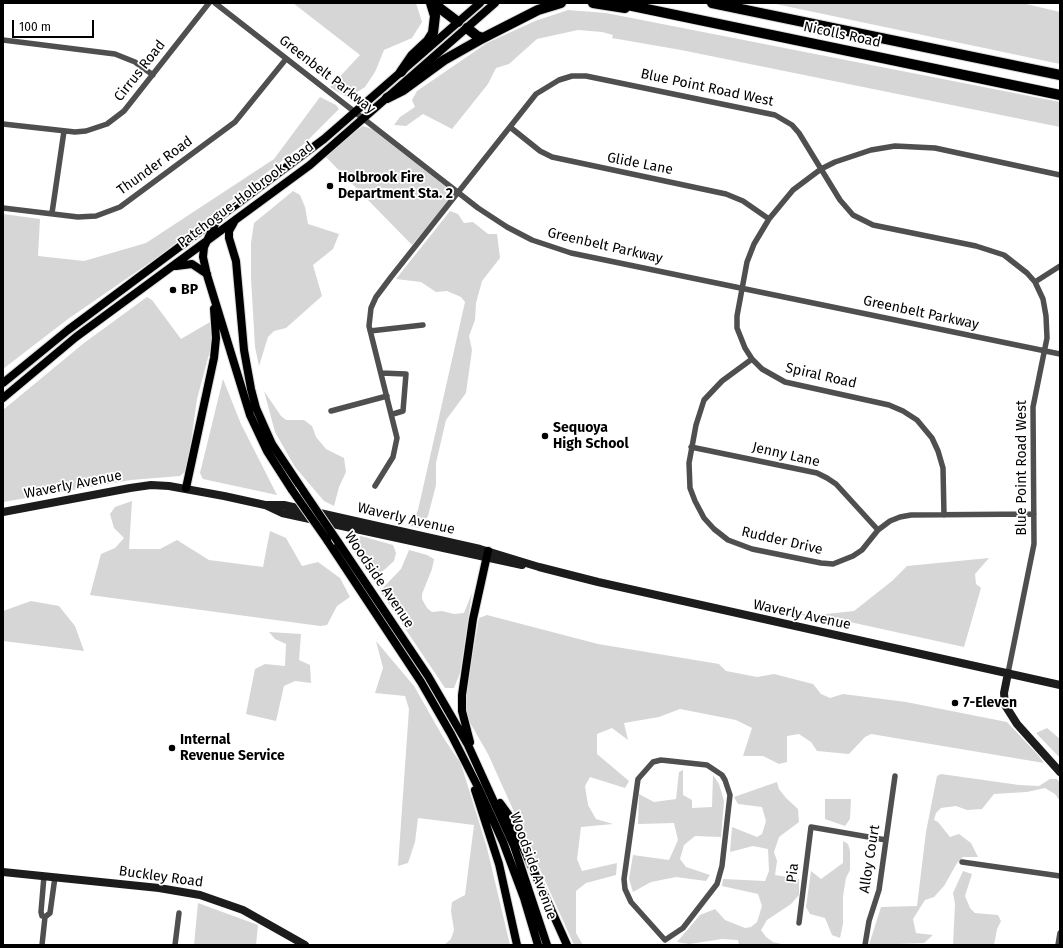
<!DOCTYPE html>
<html>
<head>
<meta charset="utf-8">
<style>
  body { margin:0 }
  #map { position:relative; width:1063px; height:948px; overflow:hidden; background:#fff; font-family:"Fira Sans",sans-serif }
  canvas { display:block }
  .frame { position:absolute; inset:0; border:4px solid #000; pointer-events:none }
  .scale { position:absolute; left:12px; top:20px; width:82px; height:18px; box-sizing:border-box; border:2px solid #000; border-top:0; padding-left:5px; font-size:12px; line-height:14px; white-space:nowrap; color:#000; -webkit-text-stroke:3px #fff; paint-order:stroke }
</style>
</head>
<body>
<div id="map">
<canvas width="1063" height="948"></canvas>
<div class="frame"></div>
<div class="scale">100 m</div>
</div>
<script>
const g = document.querySelector('canvas').getContext('2d');
g.lineJoin = 'round';
function fill(path, color) {
  g.fillStyle = color;
  g.fill(path, 'evenodd');
}
function shape(rows) {
  const path = new Path2D();
  for (const r of rows) {
    path.moveTo(r[0], r[1]);
    for (let i = 2; i < r.length; i += 2) path.lineTo(r[i], r[i + 1]);
  }
  return path;
}
function trace(path, color, width, dash) {
  g.strokeStyle = color;
  g.lineWidth = width;
  g.lineCap = dash ? 'butt' : 'round';
  g.setLineDash(dash || []);
  g.stroke(path);
}
function drawText(font, color, halo, rows, align = 'center') {
  g.font = font + ' "Fira Sans",sans-serif';
  g.lineWidth = 3.5;
  g.setLineDash([]);
  g.textBaseline = 'middle';
  g.strokeStyle = halo;
  g.fillStyle = color;
  for (const [text, x, y, turn = 0] of rows) {
    g.save();
    g.translate(x, y);
    g.rotate((+turn || 0) * Math.PI / 180);
    g.textAlign = isNaN(turn) ? turn : align;
    if (halo) g.strokeText(text, 0, 0);
    g.fillText(text, 0, 0);
    g.restore();
  }
}
fill(shape([
  [293,3,416,3,422,22,412,38,384,50,375,72,365,87,348,98,330,87,360,55],
  [771,3,1022,3,1060,12,1060,64],
  [568,10,606,13,1060,102,1060,127,681,50,612,38,613,35,602,32,578,30,537,39,509,64,496,68,488,84,452,129,423,114,406,126,394,125,400,117,415,107,412,100,417,91,487,43,535,21],
  [320,97,336,105,339,109,305,143,155,259,68,319,3,369,3,214,40,219,38,256,84,261,146,243,274,159],
  [363,126,372,129,455,194,412,245,324,155],
  [293,191,300,195,305,207,308,224,339,234,333,249,313,265,322,296,286,328,274,331,268,337,259,366,255,347,251,278,251,243,254,223],
  [450,211,458,214,464,223,473,222,488,234,497,234,500,258,482,281,476,303,475,320,469,336,472,350,466,393,446,420,436,463,436,485,428,516,419,528,411,526,418,510,465,302,461,297,447,291,436,292,421,282,396,279],
  [147,297,152,300,181,339,210,322,212,343,197,399,187,470,180,476,131,480,3,502,3,410,84,343],
  [223,379,241,424,277,495,203,479,200,473],
  [264,391,281,416,286,420,304,420,312,426,316,437,326,449,344,458,346,472,339,487,334,506,324,501,295,467,275,432],
  [132,501,129,549,160,549,177,540,209,560,263,567,270,531,286,538,302,566,318,562,340,578,350,597,337,606,327,625,320,626,90,595,101,554,115,548,124,538,114,528,110,514,115,507],
  [361,536,393,545,396,553,394,561,373,580,351,547,352,541],
  [409,550,427,555,434,559,432,569,422,594,422,599,427,608,432,612,442,611,454,614,464,613,472,593,460,673,454,688,445,688,380,591,401,569],
  [989,558,975,574,976,584,981,588,964,647,850,622,793,614,826,614,854,611,892,581,907,566],
  [31,601,59,606,75,626,84,651,3,641,3,611],
  [487,615,598,644,719,664,726,671,757,677,774,674,813,684,821,694,830,698,843,694,906,702,1007,722,1039,756,1044,763,871,734,865,737,849,754,817,751,811,742,799,734,787,736,787,762,779,764,763,756,743,756,752,728,736,720,680,709,659,717,624,723,628,740,612,728,597,734,597,754,629,781,625,788,590,777,585,786,588,805,596,819,613,824,581,827,577,859,582,871,617,863,616,875,586,883,576,891,576,933,583,945,574,945,488,754,469,721,466,710,466,693,479,618],
  [269,632,301,634,299,660,310,665,311,683,295,681,284,686,276,721,246,714,255,669,265,664,285,666,286,644,275,639],
  [376,641,414,686,443,737,461,764,487,848,510,945,444,945,451,939,454,930,451,911,452,902,465,895,474,825,418,818,415,842,408,863,398,866,409,709,405,696,375,693,383,668],
  [1047,728,1060,739,1060,758,1036,733],
  [683,770,683,795,692,800,692,808,712,807,713,775,719,784,724,801,721,837,695,836,684,845,680,859,686,867,710,875,706,881,676,877,651,882,633,892,629,879,633,855,669,860,678,840,674,823,638,824,639,794,654,802,676,799,679,772],
  [941,774,1019,785,1039,786,1050,779,1057,779,1060,783,1060,801,1055,794,1045,788,1027,792,994,794,982,809,967,810,956,806,941,808,936,813,934,820,938,822,950,837,959,834,971,843,978,857,963,857,957,863,944,886,934,897,925,900,913,919,916,933,933,935,924,943,869,945,881,907,917,906,926,832,937,776],
  [777,782,779,789,786,798,798,809,799,822,779,837,774,852,777,861,775,875,799,879,799,895,791,904,767,920,761,930,766,937,773,942,786,945,739,945,738,940,722,939,689,944,677,942,700,915,715,909,725,920,745,928,751,927,757,922,762,906,758,894,722,886,723,879,765,881,769,871,768,849,753,846,730,852,732,827,757,837,762,834,766,821,762,807,738,804,734,797],
  [825,799,851,799,850,819,845,826,825,819],
  [843,841,848,844,850,851,850,870,846,878,843,896,843,924,840,938,832,935,825,918,810,914,806,907,811,871,821,879,843,863],
  [963,871,972,874,965,896,970,908,975,913,998,915,1001,921,997,929,994,945,953,945,955,904,953,893],
  [198,903,258,925,256,945,194,945]
]), '#d6d6d6');
const primary = shape([
  [216,222,204,247,203,257,207,275,250,415,267,451,292,490],
  [234,222,229,231,229,238,236,261,244,350,251,389,256,408,272,444,304,492],
  [176,266,192,264,207,274],
  [3,383,68,330,324,139,480,3],
  [3,398,76,337,310,165,495,3],
  [186,488,214,358,216,338,214,309],
  [327,540,421,682,451,734,478,787,503,842,524,898,538,945],
  [338,542,428,676,468,745,514,846,547,945],
  [470,742,462,711,462,695,473,619,488,551],
  [475,790,499,864,517,945],
  [500,803,508,814,567,945]
]);
const highway = shape([
  [433,3,458,22],
  [593,3,625,8],
  [618,3,1060,95],
  [712,3,1060,75],
  [467,28,477,36,483,38],
  [401,72,412,56,428,41,433,33,435,16,431,3],
  [387,98,403,90,444,60,483,38,538,10,561,3]
]);
trace(primary, '#dbdbdb', 10);
trace(highway, '#dbdbdb', 12);
trace(shape([
  [215,3,478,208,507,227,532,240,571,253,1060,354],
  [3,40,115,54,135,62,153,75],
  [3,124,75,132,86,131,107,124,124,111,209,3],
  [510,127,540,151,552,157,726,194,743,201,769,219],
  [3,208,78,217,96,216,120,207,235,122,286,59],
  [52,213,64,131],
  [1035,282,1060,266],
  [370,331,423,325],
  [752,359,722,381,704,400,696,425,689,463,690,488,695,501,704,518,714,529,728,540,752,549,821,563,833,564,853,556,862,550,878,530,890,521,900,517,911,515,1034,514],
  [381,373,406,374,403,411,393,414],
  [331,411,387,396],
  [691,447,817,473,827,478,836,484,878,530],
  [375,486,393,457,397,438,369,326,371,308,376,297,391,277,536,94,559,80,572,76,586,76,775,115,792,125,799,133,840,200,853,215,873,225,976,246,1004,255,1027,273,1035,282,1043,299,1046,316,1047,338,1033,407,1034,544,1008,673],
  [944,515,943,468,938,451,932,438,917,420,903,411,889,405,785,382,762,369,752,359,745,348,737,328,737,316,747,262,754,244,769,219,793,190,821,169,835,162,871,150,895,146,935,148,1060,175],
  [661,760,707,765,722,775,725,780,730,795,722,866,717,884,683,928,665,940,631,902,625,889,624,879,638,779,653,762,661,760],
  [962,862,1060,876],
  [44,876,41,912,42,916,45,917,50,913,55,877],
  [799,923,811,827,886,840],
  [42,945,45,917],
  [175,945,179,913],
  [865,945,869,921,879,890,895,776],
  [1058,945,1060,933]
]), '#4f4f4f', 5.5);
trace(shape([
  [265,505,284,505,480,549,539,567,598,582,1060,685],
  [3,512,130,488,151,485,169,486,224,496,265,505,282,513,522,565],
  [1008,673,1004,693,1005,705,1017,724,1060,772],
  [3,872,159,888,200,895,243,910,305,945]
]), '#1c1c1c', 8);
trace(primary, '#000', 8);
trace(highway, '#000', 10);
const primaryBridge = shape([
  [292,490,327,540],
  [304,492,338,542]
]);
trace(primaryBridge, '#dbdbdb', 10, []);
trace(primaryBridge, '#000', 8);
for (const [x, y, r, color] of [
  [330,186,4,"#000"],
  [173,290,4,"#000"],
  [545,436,4,"#000"],
  [955,703,4,"#000"],
  [172,748,4,"#000"]
]) {
  const dot = new Path2D();
  dot.arc(x, y, r, 0, 2 * Math.PI);
  g.fillStyle = color;
  g.fill(dot);
  trace(dot, '#fff', 1.5);
}
drawText('14px', '#000', '#fff', [
  ["Nicolls Road",842,35,12],
  ["Cirrus Road",140,71,-52],
  ["Greenbelt Parkway",327,75,38],
  ["Blue Point Road West",707,88,12],
  ["Glide Lane",640,164,11],
  ["Thunder Road",155,166,-36],
  ["Patchogue-Holbrook Road",246,195,-37],
  ["Greenbelt Parkway",605,246,13],
  ["Greenbelt Parkway",921,313,12],
  ["Spiral Road",821,376,13],
  ["Jenny Lane",786,455,13],
  ["Blue Point Road West",1022,468,-90],
  ["Waverly Avenue",73,485,-11],
  ["Waverly Avenue",406,519,13],
  ["Rudder Drive",782,541,13],
  ["Woodside Avenue",379,580,56],
  ["Waverly Avenue",802,615,12],
  ["Alloy Court",870,859,-81],
  ["Woodside Avenue",533,866,70],
  ["Pia",793,873,-83],
  ["Buckley Road",161,877,8]
]);
drawText('bold 14px', '#000', '#fff', [
  ["Holbrook Fire",338,178],
  ["Department Sta. 2",338,194],
  ["BP",181,290],
  ["Sequoya",553,428],
  ["High School",553,444],
  ["7-Eleven",963,703],
  ["Internal",180,740],
  ["Revenue Service",180,756]
], 'left');
</script>
</body>
</html>
